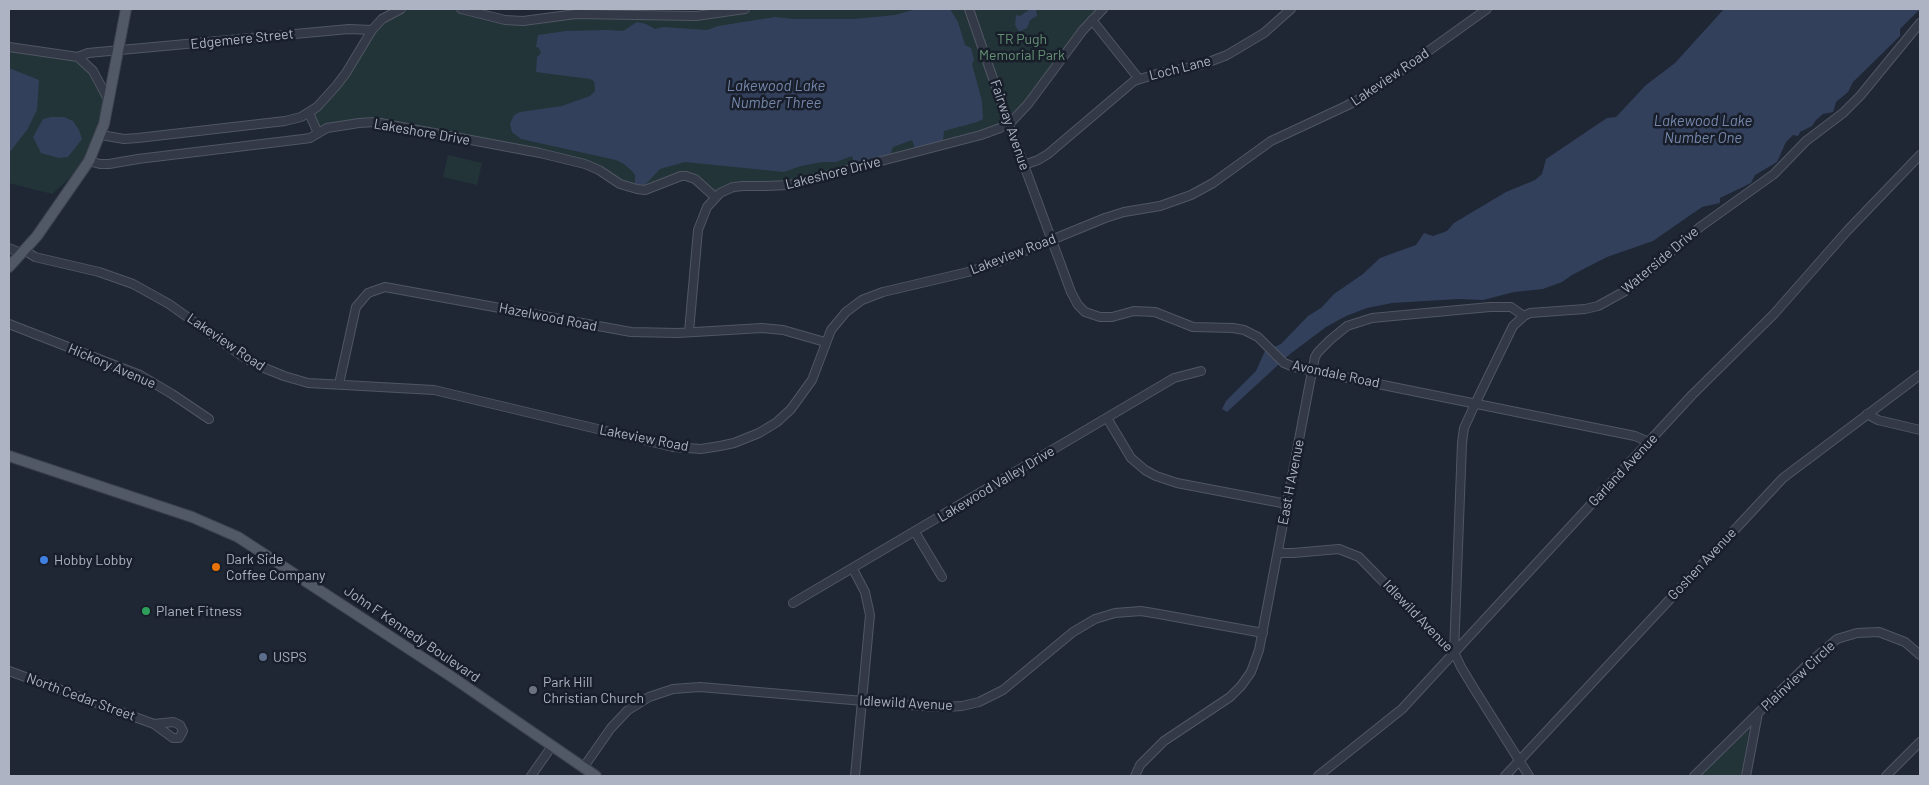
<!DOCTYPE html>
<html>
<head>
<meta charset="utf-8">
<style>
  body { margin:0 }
  #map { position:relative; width:1929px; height:785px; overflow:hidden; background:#1f2735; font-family:Barlow,sans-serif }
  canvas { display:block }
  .frame { position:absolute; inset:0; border:10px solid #adb3c3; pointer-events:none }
</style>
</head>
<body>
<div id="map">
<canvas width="1929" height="785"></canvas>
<div class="frame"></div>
</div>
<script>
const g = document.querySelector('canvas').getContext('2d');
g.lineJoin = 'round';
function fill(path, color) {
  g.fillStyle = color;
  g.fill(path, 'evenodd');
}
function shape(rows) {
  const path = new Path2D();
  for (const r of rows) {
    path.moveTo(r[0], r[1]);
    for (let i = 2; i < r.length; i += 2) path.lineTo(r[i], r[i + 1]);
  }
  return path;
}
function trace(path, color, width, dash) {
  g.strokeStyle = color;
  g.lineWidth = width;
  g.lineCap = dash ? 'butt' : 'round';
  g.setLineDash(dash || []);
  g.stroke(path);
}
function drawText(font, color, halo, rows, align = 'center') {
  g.font = font + ' Barlow,sans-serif';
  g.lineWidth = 5;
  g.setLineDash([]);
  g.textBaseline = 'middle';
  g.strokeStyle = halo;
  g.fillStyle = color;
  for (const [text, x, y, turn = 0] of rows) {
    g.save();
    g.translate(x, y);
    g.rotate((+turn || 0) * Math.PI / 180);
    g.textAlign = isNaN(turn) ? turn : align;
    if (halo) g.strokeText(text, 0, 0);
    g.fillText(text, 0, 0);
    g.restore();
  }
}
fill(shape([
  [402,9,460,9,512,21,558,16,675,17,745,9,1103,9,1007,125,894,158,715,197,695,179,681,176,638,186,599,170,508,147,375,122,318,133,309,113,317,107,372,30],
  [9,47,81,60,110,96,89,161,52,194,9,183],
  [448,155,482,163,477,185,443,177],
  [1749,730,1741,776,1700,776,1747,731]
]), '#223437');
fill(shape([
  [916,9,950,9,958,22,965,45,971,48,974,60,972,64,982,101,983,119,977,122,944,131,943,141,915,148,912,140,893,147,890,155,854,163,852,156,836,162,822,162,801,166,784,172,685,162,660,169,645,185,635,184,635,175,632,171,624,164,616,160,521,139,512,132,510,124,514,115,520,112,562,106,590,96,595,91,594,81,590,79,536,72,537,57,541,53,539,48,536,47,538,35,566,31,608,30,623,31,637,22,646,24,655,29,663,27,707,30,718,26,775,17,793,19,854,19,895,15],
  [1724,9,1920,9,1900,29,1900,36,1853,82,1848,92,1836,102,1833,112,1823,114,1816,120,1812,126,1800,132,1798,136,1793,135,1786,142,1777,162,1755,175,1751,183,1720,198,1720,203,1702,207,1653,241,1607,257,1572,275,1562,282,1543,289,1514,292,1483,300,1458,299,1392,303,1367,308,1346,316,1326,327,1290,354,1227,412,1222,409,1226,401,1256,371,1265,351,1281,344,1308,316,1321,308,1334,294,1363,274,1380,258,1416,245,1424,233,1433,236,1447,231,1454,223,1506,192,1535,180,1542,174,1546,159,1607,118,1616,117,1646,85,1675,63],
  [1029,10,1036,10,1037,16,1030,20,1027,28,1019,32,1015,25,1016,15,1020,16],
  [9,68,39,80,37,110,27,130,9,153],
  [51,117,64,117,73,121,79,130,82,139,68,157,59,158,41,153,33,137,43,119]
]), '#33405c');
const minor = shape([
  [461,9,505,20,523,21,576,14,696,16,745,9],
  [969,9,1008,122,1071,292,1078,305,1085,312,1100,317,1112,317,1134,311,1155,312,1193,327,1233,328,1244,330,1258,337,1284,363,1294,367,1635,436,1649,442],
  [1092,20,1139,79],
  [9,47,78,57,88,53,349,29,372,30,382,19,401,9],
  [78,57,93,71,108,99],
  [309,113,318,133],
  [101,135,124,139,138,138,285,121,301,117,317,107,336,86,346,73,372,30],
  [89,161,100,164,109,164,138,159,303,139,310,138,327,128,359,123,375,122,540,153,585,164,599,170,620,184,637,189,645,190,681,176,686,176,695,179,715,197],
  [1024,165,1038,160,1048,154,1134,81,1153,75,1201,65,1227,55,1264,33,1291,9],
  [9,248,21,253],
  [24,250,35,257,99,272,133,284,169,304,242,356,257,365,284,376,308,383,434,390,673,447,701,449,720,446,734,443,759,433,777,422,791,409,812,380,831,330,846,312,862,300,883,292,968,272,993,264,1105,218,1124,212,1160,206,1191,195,1213,183,1271,141,1346,106,1367,95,1487,9],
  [9,324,140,375,172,394,209,419],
  [689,332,698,230,707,207,720,193,733,187,743,186,766,186,789,185,981,135,1000,128,1012,121,1028,104,1083,30,1103,9],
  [339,384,356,307,368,293,385,287,631,332,678,333,762,328,783,330,825,342],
  [1867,414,1878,420,1920,430],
  [1107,418,1131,458,1145,470,1156,476,1177,483,1287,504],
  [915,532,942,577],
  [1278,553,1293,553,1339,549,1359,557,1442,642,1454,652,1461,667,1473,687,1529,776],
  [853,569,865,592,870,615,855,776],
  [793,603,1174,378,1201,371],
  [1454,652,1462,443,1464,428,1475,404,1513,326,1524,316,1530,313,1585,309,1598,306,1627,290,1700,227,1774,174,1806,141,1843,113,1860,96,1920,23],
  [9,671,154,724],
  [173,722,180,725,183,731,179,738,173,738,154,724,173,722],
  [583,768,611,728,628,710,649,697,673,689,700,687,922,706,945,707,962,706,979,702,1003,690,1073,632,1095,619,1115,613,1141,611,1159,614,1263,633],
  [531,776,552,746],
  [1135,776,1140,765,1164,741,1230,697,1241,686,1251,672,1259,650,1309,387,1315,357,1318,352,1330,340,1347,326,1372,318,1490,307,1511,307,1524,316],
  [1318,776,1402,709,1692,395,1774,314,1847,231,1920,155],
  [1505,776,1783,478,1920,375],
  [1694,776,1809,663,1837,639,1857,633,1879,632,1905,642,1920,655],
  [1746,776,1758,713],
  [1886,776,1920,742]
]);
const major = shape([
  [9,267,37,236,89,161,104,124,126,9],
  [9,456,192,517,238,537,452,677,596,776]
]);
trace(minor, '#505664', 10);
trace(major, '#3c424f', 12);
trace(minor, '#333946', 8);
trace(major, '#515866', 10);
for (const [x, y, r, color] of [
  [44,560,5,"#3f7fe0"],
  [216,567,5,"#e8710a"],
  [146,611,5,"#2e9e5b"],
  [263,657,5,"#5c6f8a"],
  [533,690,5,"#6b7280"]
]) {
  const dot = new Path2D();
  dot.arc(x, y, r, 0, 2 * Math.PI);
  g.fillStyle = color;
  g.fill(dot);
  trace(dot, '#181e2a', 2);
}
drawText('14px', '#adb3c3', '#181e2a', [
  ["Edgemere Street",242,39,-6],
  ["Loch Lane",1180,68,-14],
  ["Lakeview Road",1390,77,-34],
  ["Fairway Avenue",1010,125,71],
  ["Lakeshore Drive",422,132,10],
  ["Lakeshore Drive",833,173,-14],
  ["Lakeview Road",1013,254,-21],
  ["Waterside Drive",1660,260,-40],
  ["Hazelwood Road",548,317,11],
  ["Lakeview Road",226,342,34],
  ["Hickory Avenue",112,366,23],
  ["Avondale Road",1336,374,12],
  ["Lakeview Road",644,438,11],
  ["Garland Avenue",1623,470,-47],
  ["East H Avenue",1291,482,-79],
  ["Lakewood Valley Drive",996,484,-31],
  ["Goshen Avenue",1702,564,-47],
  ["Idlewild Avenue",1418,616,46],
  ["John F Kennedy Boulevard",412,634,34],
  ["Plainview Circle",1798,676,-43],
  ["North Cedar Street",81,697,20],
  ["Idlewild Avenue",906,703,3]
]);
drawText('14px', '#659274', '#181e2a', [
  ["TR Pugh",1022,39],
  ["Memorial Park",1022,55]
]);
drawText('14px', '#adb3c3', '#181e2a', [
  ["Dark Side",226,559],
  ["Coffee Company",226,575],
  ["Hobby Lobby",54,560],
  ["Planet Fitness",156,611],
  ["USPS",273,657],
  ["Park Hill",543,682],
  ["Christian Church",543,698]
], 'left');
drawText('italic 15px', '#7587ab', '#181e2a', [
  ["Lakewood Lake",776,86],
  ["Number Three",776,103],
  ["Lakewood Lake",1703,121],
  ["Number One",1703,138]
]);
</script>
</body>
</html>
